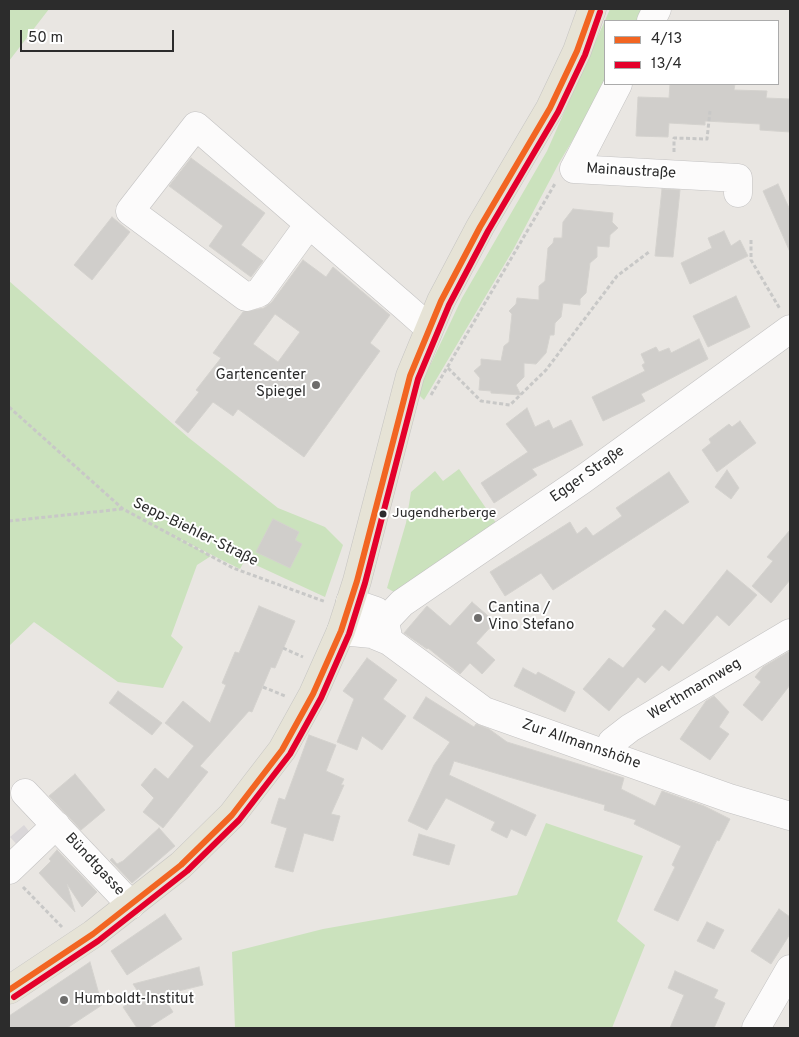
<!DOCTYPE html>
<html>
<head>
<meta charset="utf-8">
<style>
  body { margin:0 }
  #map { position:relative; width:799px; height:1037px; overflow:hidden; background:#e9e6e2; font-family:Overpass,sans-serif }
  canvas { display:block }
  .frame { position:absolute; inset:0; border:10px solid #2c2c2c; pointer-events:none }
  .legend { position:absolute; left:604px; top:20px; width:175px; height:65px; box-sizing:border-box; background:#fff; border:1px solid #ababab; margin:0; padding:6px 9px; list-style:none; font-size:15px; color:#2c2c2c }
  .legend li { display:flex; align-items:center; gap:10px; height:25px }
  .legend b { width:25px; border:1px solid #ababab }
  .scale { position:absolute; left:20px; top:30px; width:154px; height:22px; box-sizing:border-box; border:2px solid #2c2c2c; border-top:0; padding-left:6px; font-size:15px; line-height:18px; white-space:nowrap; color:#2c2c2c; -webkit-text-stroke:4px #fff; paint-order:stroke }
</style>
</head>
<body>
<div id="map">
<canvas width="799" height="1037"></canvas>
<div class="frame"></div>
<ul class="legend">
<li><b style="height:6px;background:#f26522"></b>4/13</li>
<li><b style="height:6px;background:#e4002b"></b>13/4</li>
</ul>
<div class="scale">50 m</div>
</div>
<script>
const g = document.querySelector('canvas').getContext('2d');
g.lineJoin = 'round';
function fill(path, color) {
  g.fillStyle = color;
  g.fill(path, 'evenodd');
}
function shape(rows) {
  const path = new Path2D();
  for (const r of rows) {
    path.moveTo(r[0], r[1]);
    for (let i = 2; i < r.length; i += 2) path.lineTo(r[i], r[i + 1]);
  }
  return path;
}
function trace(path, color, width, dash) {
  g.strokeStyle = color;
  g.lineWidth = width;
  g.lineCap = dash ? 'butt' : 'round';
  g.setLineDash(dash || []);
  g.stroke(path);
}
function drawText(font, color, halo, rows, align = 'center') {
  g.font = font + ' Overpass,sans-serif';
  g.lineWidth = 4;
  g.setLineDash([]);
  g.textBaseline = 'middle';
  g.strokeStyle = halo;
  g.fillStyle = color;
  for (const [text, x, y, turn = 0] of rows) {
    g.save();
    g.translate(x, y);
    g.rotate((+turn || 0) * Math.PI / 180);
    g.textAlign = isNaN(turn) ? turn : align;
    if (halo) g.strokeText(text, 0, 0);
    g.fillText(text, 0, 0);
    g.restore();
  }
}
fill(shape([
  [24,825,35,839,22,850,10,837]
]), '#dad7d9');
fill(shape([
  [9,9,49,9,9,61],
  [610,9,651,9,644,21,605,21,606,84,559,163,513,250,424,400,417,393,462,298,547,151],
  [9,281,189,438,278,508,325,527,343,545,325,597,245,560,240,569,168,533,211,556,197,565,171,636,183,647,163,688,118,682,34,622,9,646],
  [459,469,503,533,408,600,387,588,406,523,411,492,435,471,443,481],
  [546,823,643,856,617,921,645,945,612,1028,235,1028,232,952,323,929,517,895]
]), '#cbe2bd');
const building = shape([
  [670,84,735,84,734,90,767,91,766,98,790,99,790,132,760,130,760,124,705,121,705,125,669,123,668,137,636,136,638,97,669,98,670,84],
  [191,158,265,213,241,245,263,261,251,277,209,246,223,226,169,186,191,158],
  [778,184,790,210,790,252,763,191,778,184],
  [662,189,680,190,673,257,655,256,662,189],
  [573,209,613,213,612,222,618,228,610,235,609,247,597,246,597,257,590,263,586,293,580,299,580,305,563,303,561,317,555,323,554,335,550,335,546,353,536,364,524,363,524,377,516,385,521,395,491,393,491,391,479,390,480,378,474,371,481,365,481,359,501,361,504,346,509,342,512,314,509,311,516,304,517,298,539,300,539,286,545,281,548,248,553,243,554,238,562,238,563,222,573,209],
  [112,217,130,232,92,280,74,265,112,217],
  [724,231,731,246,740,240,748,256,690,284,681,263,712,248,708,238,724,231],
  [303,260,326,277,333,267,390,315,370,343,380,351,304,457,238,409,233,416,213,402,188,433,175,422,199,392,196,390,221,358,213,353,243,312,264,308,272,302,303,260],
  [275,314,300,332,278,362,253,344,275,314],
  [736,296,750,327,708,347,693,316,736,296],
  [699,339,708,359,641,394,645,401,603,421,592,397,645,371,642,365,645,363,641,354,656,347,659,352,669,348,671,353,699,339],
  [527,408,535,427,549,420,553,429,571,420,583,445,532,469,537,475,494,503,481,483,528,452,506,424,527,408],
  [740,421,756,443,717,472,702,450,711,443,709,439,729,424,732,427,740,421],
  [727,470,739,488,731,499,715,487,727,470],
  [669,472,689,502,553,590,541,573,505,596,490,572,570,522,577,534,586,527,593,536,622,516,616,508,669,472],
  [273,519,299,532,295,540,302,544,290,568,256,552,273,519],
  [790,530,790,580,771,603,752,586,773,561,767,557,790,530],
  [727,570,757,595,729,626,717,615,669,671,662,665,645,683,638,677,609,711,583,689,609,658,623,668,656,629,652,626,665,610,683,625,727,570],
  [472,602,495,622,476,643,495,660,482,674,470,663,460,674,428,648,427,649,404,633,427,606,450,626,472,602],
  [259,606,295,621,275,668,271,667,252,712,249,711,200,766,208,772,163,828,143,812,154,798,141,785,155,768,168,779,194,746,165,723,183,701,210,723,226,685,222,683,235,652,239,653,259,606],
  [790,651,790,685,762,721,743,705,761,682,755,677,763,667,790,651],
  [367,658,397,680,383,699,406,716,382,750,362,736,357,750,337,742,354,699,343,691,367,658],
  [523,668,536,675,538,672,575,692,565,712,514,686,523,668],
  [118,691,162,723,152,735,109,703,118,691],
  [714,696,729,712,719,727,729,734,710,760,680,739,706,701,714,696],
  [426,697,474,727,476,724,489,729,507,742,624,778,621,789,655,806,662,791,704,806,730,819,719,841,717,840,678,921,654,910,675,867,672,865,681,846,634,824,636,820,604,810,605,805,454,761,449,775,536,815,526,836,511,829,507,838,491,830,495,822,446,798,427,830,408,821,434,765,450,742,413,718,426,697],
  [309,735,336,745,326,771,344,779,341,785,344,785,331,814,340,816,333,841,304,833,293,872,275,867,287,828,271,823,279,798,285,800,309,735],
  [75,774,105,810,81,830,49,796,75,774],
  [159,828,175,846,132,883,110,860,112,858,117,864,123,861,159,828],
  [419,834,455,845,449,865,413,855,419,834],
  [57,850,97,892,82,907,67,884,75,912,39,873,51,861,49,859,57,850],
  [779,909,790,917,790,934,771,964,751,951,779,909],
  [165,914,182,939,127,975,111,951,165,914],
  [707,922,724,930,714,949,697,941,707,922],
  [90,962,102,1005,67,1028,9,1028,9,1016,90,962],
  [199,967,203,985,162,995,173,1012,148,1028,137,1028,123,1007,141,996,133,984,199,967],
  [675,971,718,990,714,998,725,1003,714,1028,670,1028,684,995,668,988,675,971]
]);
fill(building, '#d0cecb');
trace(building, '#d4d2ce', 1);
const minor = shape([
  [651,21,657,9],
  [574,169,738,178,738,193],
  [574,169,618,84],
  [309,224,259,293,246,297,130,211,196,126,309,224,403,305,429,328],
  [350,602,376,611,385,621,388,637],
  [385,621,402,603,582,480,790,329],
  [341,631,372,634,389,641,484,711,729,798,790,816],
  [608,754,612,742,630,728,790,633],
  [25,793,131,905],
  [9,870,56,825],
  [756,1028,790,969]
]);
const major = shape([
  [9,990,93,934,181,865,232,815,282,750,313,694,341,631,357,581,410,376,441,301,480,227,550,108,577,51,592,9]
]);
trace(minor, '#c3c2c2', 29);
trace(major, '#c5c4c2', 29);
trace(shape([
  [674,152,674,138,707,139,710,111],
  [751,240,751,260,780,309],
  [448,368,481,401,510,405,546,370,617,276,649,252],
  [431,395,556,182],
  [9,407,123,509,233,568,326,602],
  [9,521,122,509],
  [283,648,303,657],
  [263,687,285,696],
  [23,887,62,927]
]), '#c8c8c7', 3, [4, 2.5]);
trace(minor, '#fcfbfb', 28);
trace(major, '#e6e3d6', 28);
trace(shape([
  [9,990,93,934,181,865,232,815,282,750,313,694,341,631,357,581,410,376,441,301,480,227,550,108,577,51,592,9]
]), '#f26522', 6);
trace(shape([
  [14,997,98,941,187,871,239,820,290,754,321,698,349,634,365,583,418,379,449,305,488,231,558,112,585,55,600,12]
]), '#e4002b', 6);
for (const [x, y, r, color] of [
  [316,385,5,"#6e6d6c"],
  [383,514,4.5,"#2c2c2c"],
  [478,618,5,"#6e6d6c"],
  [64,1000,5,"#6e6d6c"]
]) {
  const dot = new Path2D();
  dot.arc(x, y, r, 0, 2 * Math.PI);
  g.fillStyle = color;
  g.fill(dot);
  trace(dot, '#fff', 2);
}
drawText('14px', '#2c2c2c', '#fff', [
  ["Jugendherberge",392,514]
], 'left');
drawText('15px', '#2c2c2c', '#fff', [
  ["Mainaustraße",631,172,3],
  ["Egger Straße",588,475,-35],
  ["Sepp-Biehler-Straße",195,533,26],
  ["Werthmannweg",695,690,-31],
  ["Zur Allmannshöhe",581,745,19],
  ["Bündtgasse",94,865,47]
]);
drawText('15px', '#2c2c2c', '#fff', [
  ["Gartencenter",306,376,"right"],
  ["Spiegel",306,393,"right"],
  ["Cantina /",488,609],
  ["Vino Stefano",488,626],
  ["Humboldt-Institut",74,1000]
], 'left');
</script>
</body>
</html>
